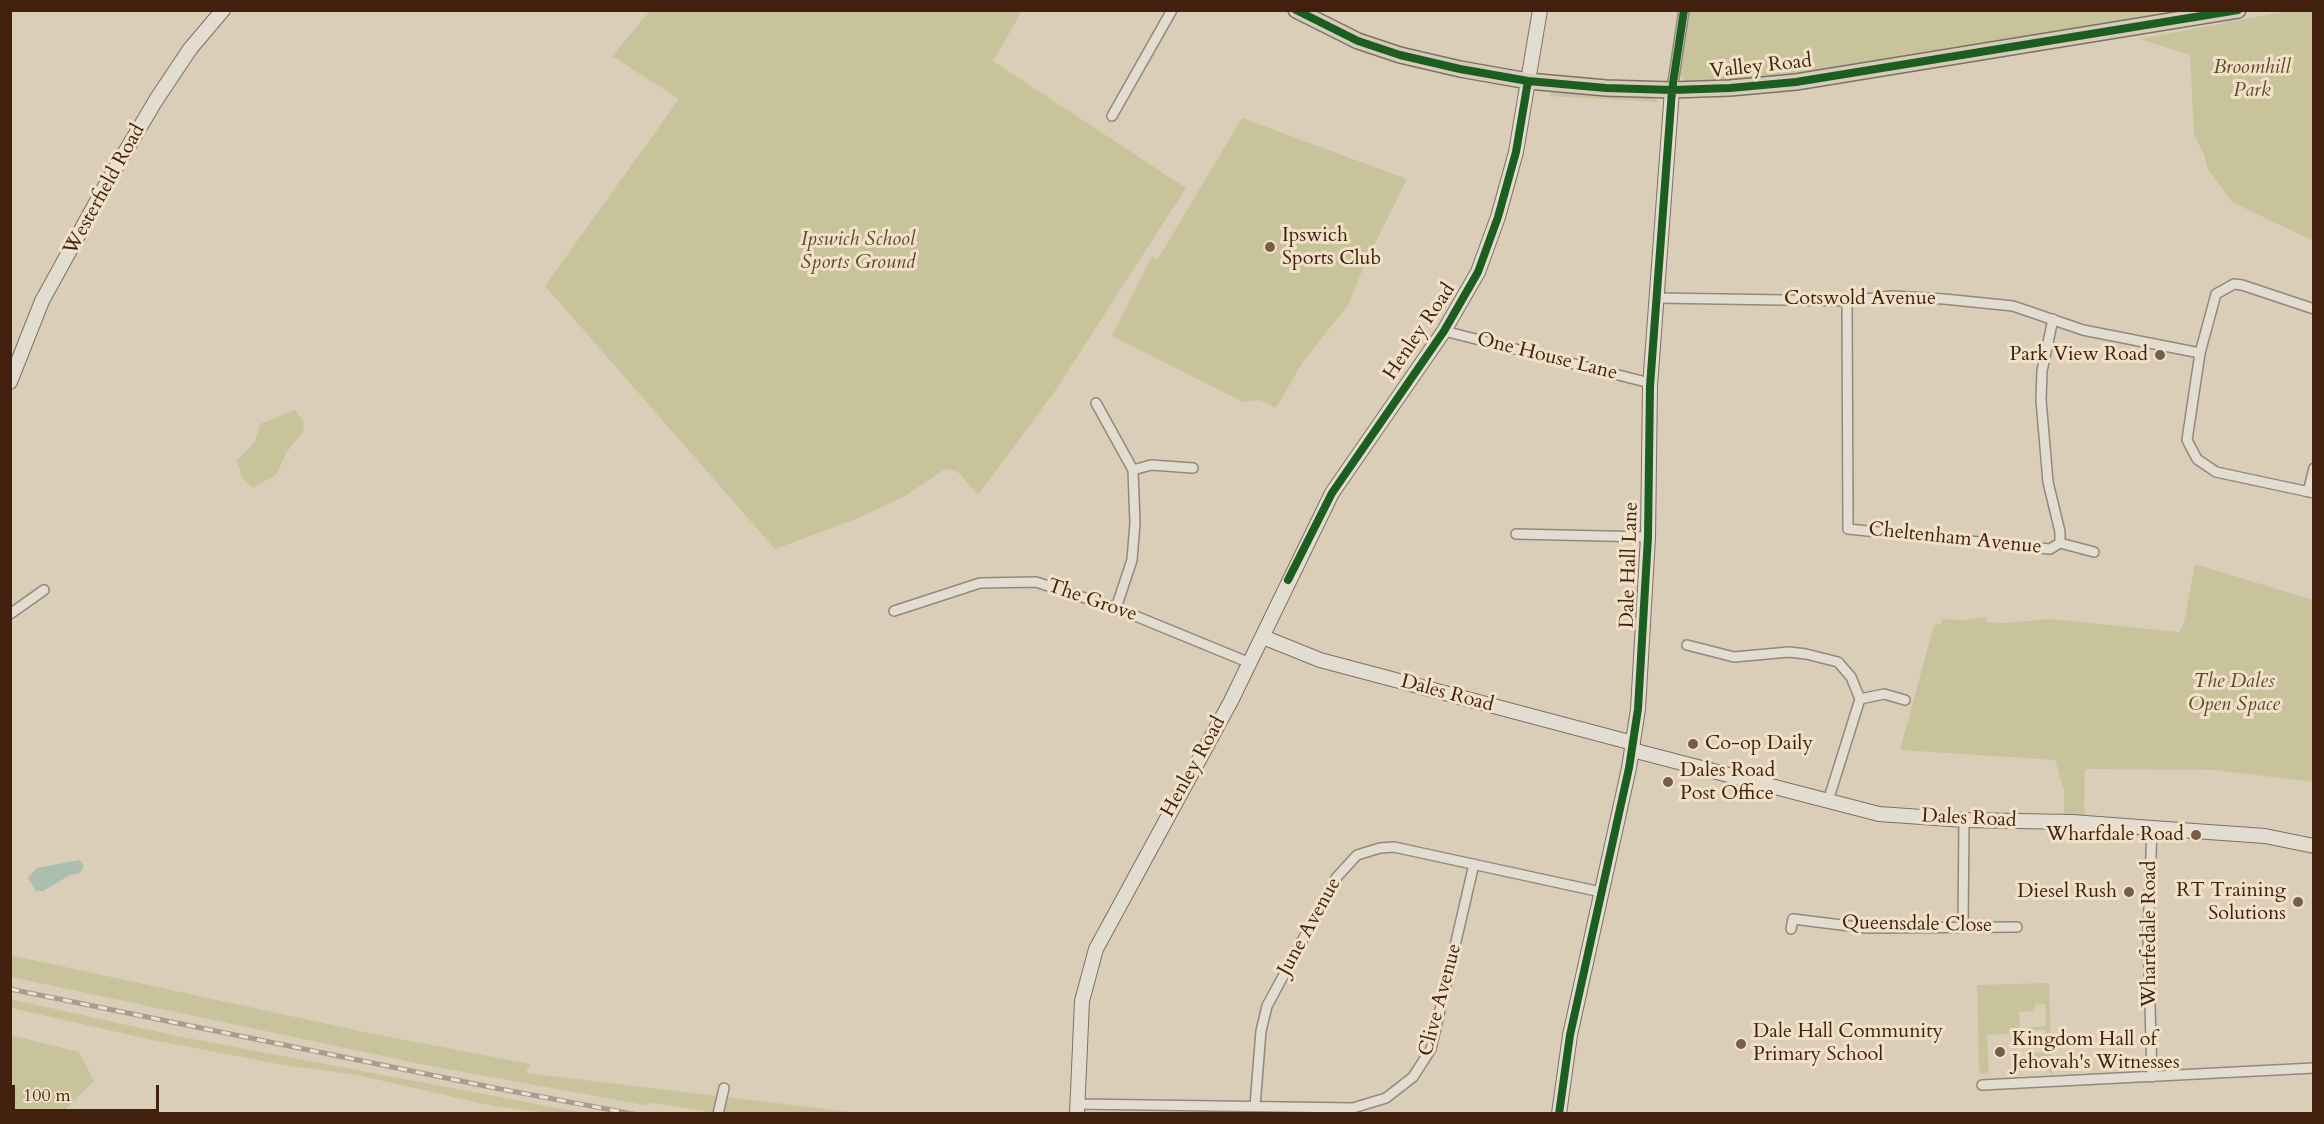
<!DOCTYPE html>
<html>
<head>
<meta charset="utf-8">
<style>
  body { margin:0 }
  #map { position:relative; width:2324px; height:1124px; overflow:hidden; background:#daceb9; font-family:Cardo,serif }
  canvas { display:block }
  .frame { position:absolute; inset:0; border:12px solid #41210d; pointer-events:none }
  .scale { position:absolute; left:12px; top:1085px; width:147px; height:27px; box-sizing:border-box; border:3px solid #41210d; border-top:0; padding-left:8px; font-size:18px; line-height:21px; white-space:nowrap; color:#41210d; -webkit-text-stroke:4px #f0e1c8; paint-order:stroke }
</style>
</head>
<body>
<div id="map">
<canvas width="2324" height="1124"></canvas>
<div class="frame"></div>
<div class="scale">100 m</div>
</div>
<script>
const g = document.querySelector('canvas').getContext('2d');
g.lineJoin = 'round';
function fill(path, color) {
  g.fillStyle = color;
  g.fill(path, 'evenodd');
}
function shape(rows) {
  const path = new Path2D();
  for (const r of rows) {
    path.moveTo(r[0], r[1]);
    for (let i = 2; i < r.length; i += 2) path.lineTo(r[i], r[i + 1]);
  }
  return path;
}
function trace(path, color, width, dash) {
  g.strokeStyle = color;
  g.lineWidth = width;
  g.lineCap = dash ? 'butt' : 'round';
  g.setLineDash(dash || []);
  g.stroke(path);
}
function drawText(font, color, halo, rows, align = 'center') {
  g.font = font + ' Cardo,serif';
  g.lineWidth = 6;
  g.setLineDash([]);
  g.textBaseline = 'middle';
  g.strokeStyle = halo;
  g.fillStyle = color;
  for (const [text, x, y, turn = 0] of rows) {
    g.save();
    g.translate(x, y);
    g.rotate((+turn || 0) * Math.PI / 180);
    g.textAlign = isNaN(turn) ? turn : align;
    if (halo) g.strokeText(text, 0, 0);
    g.fillText(text, 0, 0);
    g.restore();
  }
}
fill(shape([
  [650,11,1022,11,993,61,1186,188,1057,388,978,495,958,472,945,469,905,496,856,519,775,549,545,286,679,99,612,56],
  [1689,11,2186,11,1812,72,1736,79,1685,81,1679,75],
  [2287,11,2313,11,2313,241,2232,202,2207,168,2204,154,2194,135,2190,55,2139,39],
  [1551,92,1653,98,1659,102,1549,96],
  [1242,118,1407,179,1364,266,1348,305,1302,363,1276,408,1260,400,1243,402,1112,336,1152,256,1158,259],
  [295,410,303,421,304,431,286,453,277,474,253,488,242,477,237,460,255,442,260,424],
  [2195,564,2313,600,2313,782,2215,770,2085,769,2084,810,2087,820,2064,816,2064,790,2055,760,1900,750,1934,625,1941,624,1942,619,1966,620,1986,617,1987,622,2005,623,2050,619,2179,632,2184,623],
  [10,955,369,1033,530,1064,526,1073,859,1113,713,1113,653,1103,644,1105,425,1065,11,977],
  [2049,983,2052,1076,2042,1060,2026,1054,2047,1052,2046,1030,2024,1030,2025,1028,2046,1026,2045,1004,2035,1005,2035,1011,2019,1012,2020,1033,1987,1035,1989,1073,1981,1074,1979,1069,1977,985],
  [10,999,177,1036,584,1113,543,1113,493,1106,357,1075,283,1065,148,1039,11,1008],
  [10,1035,79,1052,94,1081,62,1113,11,1113]
]), '#c9c39c');
fill(shape([
  [80,860,84,866,80,873,70,875,43,891,36,891,28,878,37,868]
]), '#abbeaf');
const street = shape([
  [1672,90,1684,10],
  [1112,116,1172,10],
  [1657,298,1847,301,1892,296,1944,299,2013,306,2083,330,2200,353],
  [1847,301,1848,529,2050,549,2060,543,2060,532,2048,482,2041,400,2042,371,2053,319],
  [2314,309,2242,285,2234,284,2216,294,2200,353,2187,440,2197,459,2216,472,2314,493],
  [1444,331,1650,383],
  [1096,403,1133,470,1135,523,1132,560,1116,608],
  [1133,470,1151,465,1193,468],
  [2308,492,2314,468],
  [1516,534,1648,537],
  [2060,543,2094,552],
  [894,611,980,583,1036,582,1116,608,1250,663],
  [10,614,44,590],
  [1687,645,1734,657,1789,652,1806,654,1838,662,1851,677,1860,699,1828,801],
  [1860,699,1884,694,1905,700],
  [2152,828,2148,934,2152,1077],
  [1963,927,1964,820],
  [1791,929,1793,919,1866,928,2017,927],
  [1982,1085,2314,1068],
  [1077,1104,1353,1108,1386,1098,1413,1077,1431,1049,1474,864],
  [1255,1106,1261,1031,1267,1006,1336,878,1357,855,1380,848,1394,847,1601,892],
  [718,1114,724,1088]
]);
const secondary = shape([
  [10,382,42,301,108,181,156,100,190,49,223,10],
  [1263,637,1320,660,1633,743],
  [1632,750,1879,814,1964,820,2072,822,2152,828,2265,836,2314,846],
  [1077,1114,1082,1001,1096,949,1231,701,1332,493,1444,331,1478,272,1498,217,1516,152,1540,10],
  [1559,1114,1570,1035,1629,768,1638,709,1648,537,1650,386,1672,90]
]);
const primary = shape([
  [1296,10,1358,41,1400,55,1460,69,1528,81,1606,88,1672,90,1730,88,1796,82,2238,10]
]);
trace(street, '#93887a', 12);
trace(secondary, '#7c7164', 16);
trace(primary, '#7c7164', 18);
trace(street, '#e2dcd1', 9);
trace(secondary, '#e2dcd1', 14);
trace(primary, '#d6ccbc', 15);
const rail = shape([
  [10,989,495,1088,633,1114]
]);
trace(rail, '#a49d93', 5);
trace(rail, '#f0e1c8', 3, [9]);
trace(shape([
  [1296,10,1358,41,1400,55,1460,69,1528,81,1606,88,1672,90,1730,88,1796,82,2238,10],
  [1288,580,1332,493,1444,331,1478,272,1498,217,1516,152,1528,81],
  [1559,1114,1570,1035,1629,768,1638,709,1648,537,1650,386,1672,90,1684,10]
]), '#1b5e20', 8);
for (const [x, y, r, color] of [
  [1270,247,6,"#775e49"],
  [2160,355,6,"#775e49"],
  [1693,744,6,"#775e49"],
  [1668,782,6,"#775e49"],
  [2196,835,6,"#775e49"],
  [2129,892,6,"#775e49"],
  [2298,902,6,"#775e49"],
  [1741,1044,6,"#775e49"],
  [2000,1052,6,"#775e49"]
]) {
  const dot = new Path2D();
  dot.arc(x, y, r, 0, 2 * Math.PI);
  g.fillStyle = color;
  g.fill(dot);
  trace(dot, '#f0e1c8', 2);
}
drawText('20px', '#41210d', '#f0e1c8', [
  ["Valley Road",1761,67,-6],
  ["Westerfield Road",105,190,-61],
  ["Cotswold Avenue",1860,299],
  ["Henley Road",1420,332,-56],
  ["One House Lane",1547,357,14],
  ["Cheltenham Avenue",1955,539,6],
  ["Dale Hall Lane",1630,565,-88],
  ["The Grove",1092,601,19],
  ["Dales Road",1447,694,15],
  ["Henley Road",1194,767,-61],
  ["Dales Road",1969,819,3],
  ["Queensdale Close",1917,925,1],
  ["June Avenue",1310,927,-61],
  ["Wharfedale Road",2150,934,-90],
  ["Clive Avenue",1441,1000,-75]
]);
drawText('italic 20px', '#60472b', '#f0e1c8', [
  ["Broomhill",2252,68],
  ["Park",2252,91],
  ["Ipswich School",858,240],
  ["Sports Ground",858,263],
  ["The Dales",2234,682],
  ["Open Space",2234,705]
]);
drawText('20px', '#41210d', '#f0e1c8', [
  ["Ipswich",1282,236],
  ["Sports Club",1282,259],
  ["Park View Road",2148,355,"right"],
  ["Co-op Daily",1705,744],
  ["Dales Road",1680,771],
  ["Post Office",1680,794],
  ["Wharfdale Road",2184,835,"right"],
  ["RT Training",2286,891,"right"],
  ["Solutions",2286,914,"right"],
  ["Diesel Rush",2117,892,"right"],
  ["Dale Hall Community",1753,1032],
  ["Primary School",1753,1055],
  ["Kingdom Hall of",2012,1040],
  ["Jehovah's Witnesses",2012,1063]
], 'left');
</script>
</body>
</html>
